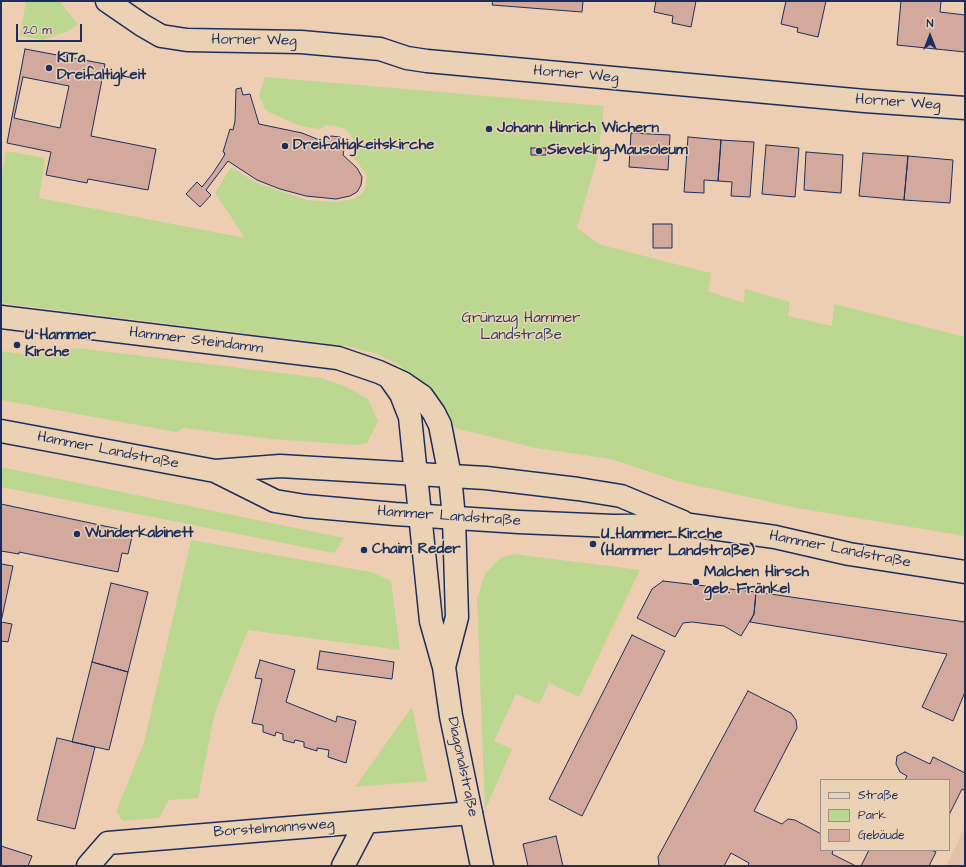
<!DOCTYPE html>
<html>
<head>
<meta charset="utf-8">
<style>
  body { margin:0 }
  #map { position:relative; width:966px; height:867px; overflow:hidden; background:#eeceb2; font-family:"Architects Daughter",sans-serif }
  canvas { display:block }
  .frame { position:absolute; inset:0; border:2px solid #1b2f5e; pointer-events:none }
  .legend { position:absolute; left:820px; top:779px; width:130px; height:72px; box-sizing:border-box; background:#ecd2b4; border:1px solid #989192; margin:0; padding:5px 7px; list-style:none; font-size:12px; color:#1b2f5e }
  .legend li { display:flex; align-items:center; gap:8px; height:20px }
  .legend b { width:20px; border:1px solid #989192 }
  .north { position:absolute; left:910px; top:16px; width:40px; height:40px; -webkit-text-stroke:3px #ecd2b4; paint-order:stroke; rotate:0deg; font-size:11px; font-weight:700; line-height:16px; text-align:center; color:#1b2f5e }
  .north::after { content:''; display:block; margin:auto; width:14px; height:18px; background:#1b2f5e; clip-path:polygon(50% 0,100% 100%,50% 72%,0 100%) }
  .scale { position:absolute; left:16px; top:24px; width:66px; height:18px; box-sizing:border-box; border:2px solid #1b2f5e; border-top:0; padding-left:5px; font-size:12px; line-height:14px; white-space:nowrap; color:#1b2f5e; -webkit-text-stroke:3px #ecd2b4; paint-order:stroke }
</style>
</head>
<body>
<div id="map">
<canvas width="966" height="867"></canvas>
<div class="frame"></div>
<ul class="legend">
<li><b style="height:5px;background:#ecd2b4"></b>Straße</li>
<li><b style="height:11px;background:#bcd78f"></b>Park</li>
<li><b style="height:11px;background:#d3a99e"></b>Gebäude</li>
</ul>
<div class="north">N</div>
<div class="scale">20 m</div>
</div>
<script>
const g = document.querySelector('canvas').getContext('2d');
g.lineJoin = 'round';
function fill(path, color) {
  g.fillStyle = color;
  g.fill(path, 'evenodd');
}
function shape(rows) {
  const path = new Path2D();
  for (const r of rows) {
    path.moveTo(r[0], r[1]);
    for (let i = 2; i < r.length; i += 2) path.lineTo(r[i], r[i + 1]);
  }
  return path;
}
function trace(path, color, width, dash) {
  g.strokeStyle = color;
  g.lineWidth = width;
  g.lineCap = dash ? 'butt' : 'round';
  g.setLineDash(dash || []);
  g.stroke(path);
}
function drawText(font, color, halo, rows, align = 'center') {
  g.font = font + ' "Architects Daughter",sans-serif';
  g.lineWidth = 3;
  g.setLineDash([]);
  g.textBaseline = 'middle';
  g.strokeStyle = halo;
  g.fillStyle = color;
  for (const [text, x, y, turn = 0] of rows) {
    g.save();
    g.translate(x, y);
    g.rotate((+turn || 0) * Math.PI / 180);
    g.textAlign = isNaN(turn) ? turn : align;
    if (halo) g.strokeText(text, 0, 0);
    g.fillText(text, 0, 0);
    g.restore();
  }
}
fill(shape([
  [965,827,965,866,946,866]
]), '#e2c0aa');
fill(shape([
  [26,1,59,1,78,24,68,31,43,40,20,36],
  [265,77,604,106,598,156,577,228,601,245,711,273,708,291,744,303,745,289,790,302,788,316,832,326,834,304,965,337,965,536,797,508,677,481,611,459,536,448,455,428,423,386,399,365,375,353,347,346,1,303,1,179,6,151,45,158,39,198,245,238,215,193,231,167,257,183,307,200,337,202,353,199,363,193,366,185,367,175,354,158,357,150,351,135,345,129,336,126,327,125,319,129,300,126,271,113,265,109,259,96],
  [78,348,321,378,347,387,368,399,378,421,367,443,357,445,272,439,184,428,176,432,1,400,1,351,29,355],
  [1,467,344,538,334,553,1,487],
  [191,540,371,572,391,581,400,650,248,630,215,712,198,798,169,800,159,818,123,821,116,812,144,742],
  [513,554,640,570,579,697,549,683,539,704,516,694,494,741,512,749,485,810,477,598,485,574,500,558],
  [412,707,427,781,355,787]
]), '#bcd78f');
const building = shape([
  [493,1,583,1,582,12,492,5,493,1],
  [656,1,696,1,691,27,672,23,673,16,654,12,656,1],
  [786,1,826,1,818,37,797,32,798,28,781,24,786,1],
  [901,1,941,1,940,12,965,15,965,52,897,45,901,1],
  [25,49,105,64,91,136,156,149,148,190,88,179,87,183,46,175,51,152,7,143,25,49],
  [23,77,69,86,60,128,14,118,23,77],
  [241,88,243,95,250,94,259,124,302,133,322,141,331,136,340,137,345,144,343,155,357,168,362,177,361,185,357,192,350,196,336,199,306,196,280,189,257,180,228,161,206,190,211,195,200,207,186,194,197,182,202,187,213,173,224,156,225,153,223,152,230,129,233,130,235,121,236,89,241,88],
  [631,133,670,135,668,170,629,167,631,133],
  [688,137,721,140,718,181,704,180,704,193,684,192,688,137],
  [721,140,754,142,750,197,731,196,732,182,718,181,721,140],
  [766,145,799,148,795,197,762,194,766,145],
  [531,148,546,148,546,155,531,155,531,148],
  [806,152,843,155,841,193,804,190,806,152],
  [863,153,908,156,904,200,859,196,863,153],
  [908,156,953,160,950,203,904,200,908,156],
  [653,224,672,224,672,248,653,248,653,224],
  [1,504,133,532,128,554,122,553,118,572,19,552,19,554,1,551,1,504],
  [1,564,13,566,1,622,1,564],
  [663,581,756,592,754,614,741,636,724,626,692,622,683,623,675,637,637,618,652,589,663,581],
  [111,583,148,592,128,672,92,662,111,583],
  [756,592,965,622,965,692,953,721,922,707,947,654,750,622,754,614,756,592],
  [1,622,12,624,8,642,1,641,1,622],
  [632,635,665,651,582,816,549,799,632,635],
  [320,651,394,662,392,679,317,669,320,651],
  [260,660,295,670,286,702,336,722,337,716,356,721,346,763,328,757,329,750,317,748,317,751,304,747,304,742,295,740,294,743,283,740,283,734,276,732,275,736,263,732,263,725,252,723,262,679,255,678,260,660],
  [92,662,128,672,109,750,72,742,92,662],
  [748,691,791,713,796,720,797,728,754,811,782,824,788,819,795,820,821,834,821,850,833,850,832,854,856,866,748,866,749,863,731,853,724,866,659,866,658,857,748,691],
  [57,738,95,747,75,829,37,820,57,738],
  [905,752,930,764,933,757,965,773,965,791,962,789,949,815,949,780,905,780,907,776,900,772,896,764,897,756,905,752],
  [556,836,563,866,528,866,523,844,556,836],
  [1,846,32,856,28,866,1,866,1,846],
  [869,850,931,850,936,852,929,866,861,866,869,850]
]);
fill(building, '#d3a99e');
trace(building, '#1b2f5e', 1);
const minor = shape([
  [107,1,142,25,161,36,187,40,301,42,380,49,407,58,427,61,865,101,965,108],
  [88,866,108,843,471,813],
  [343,866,366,822]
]);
const tertiary = shape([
  [1,317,338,358,379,372,403,383,422,396,434,413,440,425,450,476,454,518,457,617,444,667],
  [389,377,401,394,410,417,431,621,444,667,451,716,482,866]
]);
const secondary = shape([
  [1,431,215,471,280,466,486,478,578,489,621,496,683,522],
  [215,471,275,501,305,506,395,514,519,522,613,526,690,525,775,537,849,554,965,572]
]);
trace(minor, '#1b2f5e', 25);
trace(tertiary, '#1b2f5e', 25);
trace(secondary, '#1b2f5e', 25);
trace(minor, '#ecd2b4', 22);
trace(tertiary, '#ecd2b4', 22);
trace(secondary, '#ecd2b4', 22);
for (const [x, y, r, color] of [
  [49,68,4,"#1b2f5e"],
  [489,129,4,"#1b2f5e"],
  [285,146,4,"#1b2f5e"],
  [539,151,4,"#1b2f5e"],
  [17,345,4,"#1b2f5e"],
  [77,534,4,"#1b2f5e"],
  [593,544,4,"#1b2f5e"],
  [364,550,4,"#1b2f5e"],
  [696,582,4,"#1b2f5e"]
]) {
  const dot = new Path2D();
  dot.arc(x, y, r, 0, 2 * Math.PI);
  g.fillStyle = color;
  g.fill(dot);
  trace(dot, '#ecd2b4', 1.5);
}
drawText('15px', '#1b2f5e', '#ecd2b4', [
  ["Horner Weg",254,41,1],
  ["Horner Weg",576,75,5],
  ["Horner Weg",898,103,4],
  ["Hammer Steindamm",196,341,7],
  ["Hammer Landstraße",108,451,11],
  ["Hammer Landstraße",449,517,4],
  ["Hammer Landstraße",840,550,11],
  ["Diagonalstraße",462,767,78],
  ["Borstelmannsweg",274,829,-4]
]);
drawText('bold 15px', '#1b2f5e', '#ecd2b4', [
  ["KiTa",57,59],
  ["Dreifaltigkeit",57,76],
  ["Johann Hinrich Wichern",497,129],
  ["Dreifaltigkeitskirche",293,146],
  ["Sieveking-Mausoleum",547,151],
  ["U Hammer",25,336],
  ["Kirche",25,353],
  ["Wunderkabinett",85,534],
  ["U Hammer Kirche",601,535],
  ["(Hammer Landstraße)",601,552],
  ["Chaim Reder",372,550],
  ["Malchen Hirsch",704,573],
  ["geb. Fränkel",704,590]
], 'left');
drawText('15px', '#2b4063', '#ecd2b4', [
  ["Grünzug Hammer",521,319],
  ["Landstraße",521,336]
]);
</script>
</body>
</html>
